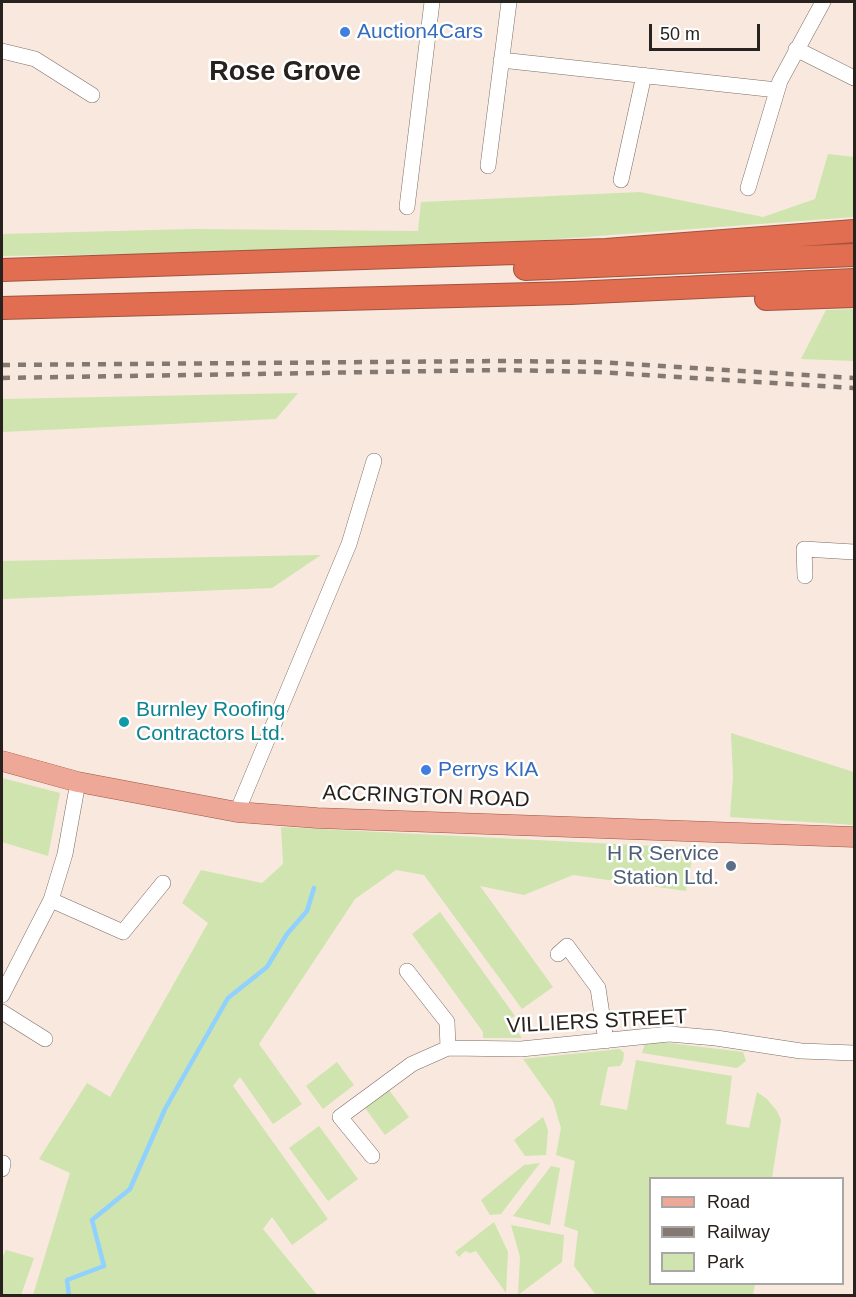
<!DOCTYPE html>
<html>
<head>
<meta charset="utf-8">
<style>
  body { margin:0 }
  #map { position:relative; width:856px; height:1297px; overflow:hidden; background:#f8e8de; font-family:Arial,sans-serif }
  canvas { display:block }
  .frame { position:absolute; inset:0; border:3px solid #28221e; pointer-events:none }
  .legend { position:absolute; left:649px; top:1177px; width:195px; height:108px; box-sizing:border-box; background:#fff; border:2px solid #a9a7a5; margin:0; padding:8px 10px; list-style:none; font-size:18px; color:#28221e }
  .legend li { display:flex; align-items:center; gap:12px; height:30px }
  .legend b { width:30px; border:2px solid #a9a7a5 }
  .scale { position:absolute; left:649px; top:24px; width:111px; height:27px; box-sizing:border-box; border:3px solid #28221e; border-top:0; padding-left:8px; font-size:18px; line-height:21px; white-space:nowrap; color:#28221e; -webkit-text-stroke:4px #fff; paint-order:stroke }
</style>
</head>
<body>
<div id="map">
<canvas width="856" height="1297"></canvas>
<div class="frame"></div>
<ul class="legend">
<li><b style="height:8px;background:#eda897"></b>Road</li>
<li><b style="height:8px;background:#837872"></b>Railway</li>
<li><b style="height:16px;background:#cfe4af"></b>Park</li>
</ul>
<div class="scale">50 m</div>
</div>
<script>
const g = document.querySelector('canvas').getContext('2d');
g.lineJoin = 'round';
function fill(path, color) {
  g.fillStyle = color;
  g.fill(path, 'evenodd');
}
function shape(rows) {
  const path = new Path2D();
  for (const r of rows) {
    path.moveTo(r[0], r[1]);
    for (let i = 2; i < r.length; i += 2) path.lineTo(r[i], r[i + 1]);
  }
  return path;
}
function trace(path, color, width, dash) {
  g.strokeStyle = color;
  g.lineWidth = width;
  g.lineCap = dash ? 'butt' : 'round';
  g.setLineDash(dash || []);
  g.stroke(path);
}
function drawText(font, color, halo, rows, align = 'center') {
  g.font = font + ' Arial,sans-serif';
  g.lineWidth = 5;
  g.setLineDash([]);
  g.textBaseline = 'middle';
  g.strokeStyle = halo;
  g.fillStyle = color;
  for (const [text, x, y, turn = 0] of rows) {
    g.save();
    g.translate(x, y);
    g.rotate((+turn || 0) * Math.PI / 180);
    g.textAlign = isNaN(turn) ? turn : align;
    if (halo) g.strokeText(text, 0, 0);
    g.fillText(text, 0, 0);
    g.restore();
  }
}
fill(shape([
  [828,154,854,157,854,217,544,240,215,253,2,256,2,234,192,229,418,231,421,202,640,192,763,217,815,199],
  [854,309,854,361,801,359,826,310],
  [298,393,276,419,2,432,2,399],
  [321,555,272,588,2,599,2,561],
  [731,733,854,772,854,825,730,817,733,776],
  [2,778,60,793,48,856,2,842],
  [281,827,694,848,686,891,573,875,524,895,480,886,553,987,522,1009,424,875,396,870,355,899,259,1044,302,1104,273,1124,240,1077,233,1086,328,1219,292,1245,272,1217,263,1229,317,1295,33,1295,70,1173,39,1159,87,1083,110,1097,208,923,182,903,201,870,262,883,283,864],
  [440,912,515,1016,508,1020,522,1038,483,1038,483,1032,412,934],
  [660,1042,743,1052,746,1061,737,1068,642,1053,645,1044],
  [620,1049,624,1053,623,1061,620,1066,608,1067,600,1105,627,1110,636,1060,732,1076,726,1124,749,1128,757,1092,767,1099,777,1111,781,1120,772,1178,650,1178,650,1284,755,1284,753,1295,596,1295,574,1266,578,1231,564,1226,575,1161,556,1155,561,1128,553,1101,523,1059],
  [337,1062,354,1085,323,1109,306,1086],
  [389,1090,409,1117,385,1135,365,1108],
  [543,1117,548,1130,546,1155,525,1156,514,1140],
  [319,1126,358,1179,328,1201,289,1148],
  [540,1163,501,1214,490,1215,481,1200,524,1165],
  [551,1166,560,1168,550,1225,513,1216],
  [494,1222,508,1252,506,1293,476,1251,470,1253,465,1251,459,1257,455,1252],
  [511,1225,564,1235,562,1262,518,1295,520,1257],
  [6,1250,34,1258,21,1295,2,1295,2,1258]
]), '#cfe4af');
trace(shape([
  [69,1296,67,1280,104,1266,92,1220,130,1189,165,1109,228,998,267,967,287,934,307,911,314,888]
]), '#90d1ff', 4.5);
const minor = shape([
  [796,49,854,78],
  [2,51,35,59,92,95],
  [501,60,777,90],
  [488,166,509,2],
  [621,180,644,75],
  [748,188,780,81,823,2],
  [407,207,432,2],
  [805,576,804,549,854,552],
  [237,812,349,544,374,461],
  [51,900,123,932,163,883],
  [558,954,567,946,598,988,606,1041],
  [407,971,447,1022,448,1048],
  [2,995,51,900,65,854,78,782],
  [2,1012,45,1039],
  [372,1156,340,1117,412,1064,448,1048,521,1049,669,1034,716,1038,801,1051,854,1053],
  [2,1169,3,1163]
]);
const major = shape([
  [2,761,78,782,237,812,317,818,854,837]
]);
const highway = shape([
  [525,269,854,255],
  [2,270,606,250,854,231],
  [766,299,854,296],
  [2,308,571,293,854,280]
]);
trace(minor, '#7c6d65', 16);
trace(major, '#a0533f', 21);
trace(highway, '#a0533f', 24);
trace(minor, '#fff', 15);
trace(major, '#eda897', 20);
trace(highway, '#e16e51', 22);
trace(shape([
  [2,365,502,361,596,362,854,378],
  [2,378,502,370,596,372,854,388]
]), '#837872', 4.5, [8, 8]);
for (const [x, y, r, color] of [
  [345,32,6,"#3f7fe0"],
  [124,722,6,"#0f9aa8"],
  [426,770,6,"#3f7fe0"],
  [731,866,6,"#5c6f8a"]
]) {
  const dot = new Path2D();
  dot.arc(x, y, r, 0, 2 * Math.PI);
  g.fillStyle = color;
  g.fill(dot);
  trace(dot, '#fff', 2);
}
drawText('21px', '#366cbe', '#fff', [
  ["Auction4Cars",357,32],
  ["Perrys KIA",438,770]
], 'left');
drawText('21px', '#0d838f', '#fff', [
  ["Burnley Roofing",136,710],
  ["Contractors Ltd.",136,734]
], 'left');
drawText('21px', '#28221e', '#fff', [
  ["ACCRINGTON ROAD",426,797,2],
  ["VILLIERS STREET",597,1022,-3]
]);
drawText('21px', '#4e5e75', '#fff', [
  ["H R Service",719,854],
  ["Station Ltd.",719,878]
], 'right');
drawText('bold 27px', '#28221e', '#fff', [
  ["Rose Grove",285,73]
]);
</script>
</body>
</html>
